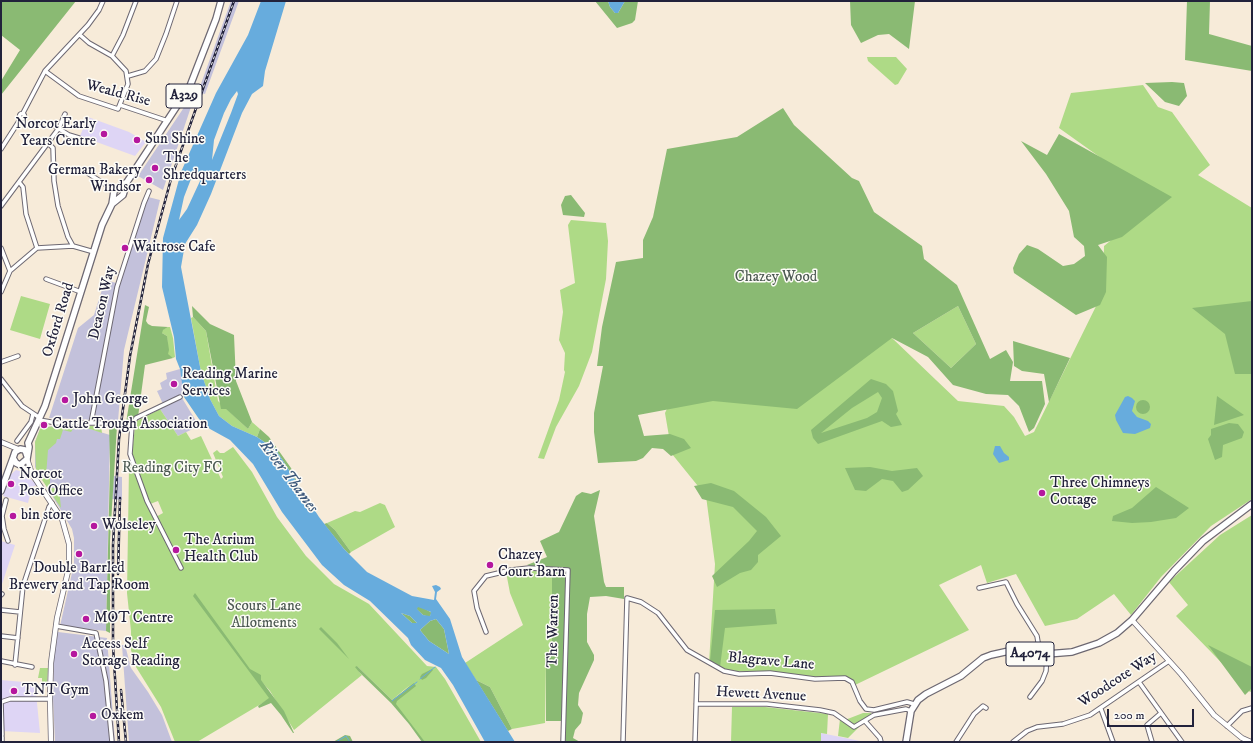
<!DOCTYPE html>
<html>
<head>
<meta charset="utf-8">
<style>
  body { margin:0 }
  #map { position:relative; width:1253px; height:743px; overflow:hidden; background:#f7ebd9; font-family:"IM FELL DW Pica",serif }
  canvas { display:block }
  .frame { position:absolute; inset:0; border:2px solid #22223b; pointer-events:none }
  .scale { position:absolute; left:1107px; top:709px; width:87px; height:18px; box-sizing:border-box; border:2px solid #22223b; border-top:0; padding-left:5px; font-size:12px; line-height:14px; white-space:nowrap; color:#22223b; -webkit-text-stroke:3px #fdfcf7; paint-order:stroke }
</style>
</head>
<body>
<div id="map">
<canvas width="1253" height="743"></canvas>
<div class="frame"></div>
<div class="scale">200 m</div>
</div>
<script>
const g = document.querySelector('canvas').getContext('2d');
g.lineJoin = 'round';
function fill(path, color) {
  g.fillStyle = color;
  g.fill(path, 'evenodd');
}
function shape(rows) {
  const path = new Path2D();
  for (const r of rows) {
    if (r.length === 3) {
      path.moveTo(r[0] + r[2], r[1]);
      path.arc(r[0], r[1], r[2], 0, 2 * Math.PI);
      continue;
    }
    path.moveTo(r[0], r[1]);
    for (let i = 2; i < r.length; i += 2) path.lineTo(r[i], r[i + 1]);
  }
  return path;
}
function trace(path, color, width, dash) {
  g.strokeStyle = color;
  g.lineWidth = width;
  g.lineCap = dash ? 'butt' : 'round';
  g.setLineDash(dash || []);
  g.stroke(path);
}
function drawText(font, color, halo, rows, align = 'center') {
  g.font = font + ' "IM FELL DW Pica",serif';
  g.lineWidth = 3;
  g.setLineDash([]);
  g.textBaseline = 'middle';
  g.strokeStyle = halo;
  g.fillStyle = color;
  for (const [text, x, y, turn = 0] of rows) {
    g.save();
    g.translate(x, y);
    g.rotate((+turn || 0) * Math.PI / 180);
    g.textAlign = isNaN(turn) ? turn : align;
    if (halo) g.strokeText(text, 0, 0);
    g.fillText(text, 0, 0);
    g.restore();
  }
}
fill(shape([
  [88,117,129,132,146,142,135,156,80,136],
  [16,470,23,472,37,485,32,487,28,503,3,496,8,477],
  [1,541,15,545,1,587],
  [1,680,35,683,40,733,1,731],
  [821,733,860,741,859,742,821,742]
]), '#ded5f5');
fill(shape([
  [231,1,239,1,205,94,198,92],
  [191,97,194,98,163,190,138,176],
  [148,197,160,200,124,350,118,421,49,418,78,328,94,315,105,280,120,284],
  [180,369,185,394,182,398,199,426,178,436,160,409,159,406,163,404,157,391,162,389,160,383,167,379,166,373],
  [56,426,84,427,110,435,106,631,60,626,74,564,74,538,72,529,35,467,35,442,40,429,43,427],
  [114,476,122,477,122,500,112,499],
  [58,632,107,638,115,742,55,742,53,698,54,656],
  [122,645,125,645,131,668,148,692,162,715,172,742,129,742]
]), '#c3c1db');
fill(shape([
  [867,57,896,57,907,69,898,84,895,85,868,61],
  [1143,85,1158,107,1172,112,1210,165,1198,175,1252,208,1252,499,1211,526,1161,577,1131,615,1114,594,1077,619,1045,626,1016,574,987,583,981,565,939,585,969,630,855,685,849,678,844,677,825,678,723,670,709,663,715,564,706,496,672,454,665,413,673,396,892,338,958,401,1004,406,1014,417,1025,436,1034,432,1103,292,1104,246,1164,197,1153,195,1059,128,1071,93],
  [571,220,606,223,608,241,606,279,592,352,579,386,556,427,544,459,538,458,559,400,565,372,564,370,565,353,559,340,563,312,560,290,575,283,568,225],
  [21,296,50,304,40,339,10,330],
  [958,306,976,344,951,368,913,333],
  [193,317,206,331,218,401,248,429,252,422,260,429,257,437,232,426,219,416,210,399,201,372,191,318],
  [168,327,170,327,173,338,175,357,173,358,168,355,167,336,162,333,162,330],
  [160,409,178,436,186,432,191,440,201,436,221,479,223,477,213,453,217,450,220,453,224,453,233,447,252,472,277,517,306,556,334,584,369,604,427,666,436,667,445,679,481,742,424,742,393,702,410,685,392,700,357,666,359,672,362,675,294,730,270,691,251,670,271,698,197,742,175,742,161,707,136,667,133,658,131,650,131,631,127,593,129,467,132,466,154,518,163,513,158,501,150,504,132,454,135,426,137,421],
  [75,426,71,432,63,430,60,439,57,439,56,443,48,450,46,476,50,476,50,488,59,488,61,508,36,471,35,442,40,429,43,427],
  [84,426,101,426,102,433,84,427],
  [380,503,385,505,395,527,351,552,335,530,327,523,355,511,360,512],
  [1252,515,1252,691,1250,692,1176,616,1188,605,1169,582,1220,535],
  [527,568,552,572,552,645,546,662,545,723,512,729,490,687,476,680,465,663,523,625,510,593,506,572],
  [40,668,48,668,47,683,42,683,42,678,38,678],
  [732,707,765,707,828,714,827,734,821,733,821,742,731,742],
  [863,713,871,713,871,715,855,725,845,720],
  [840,719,850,727,859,727,848,738,838,736]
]), '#aeda86');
fill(shape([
  [1,1,76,1,1,95,1,81,20,50,1,35],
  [595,1,608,1,610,7,615,13,618,13,625,1,638,1,635,20,632,23,617,28],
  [850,1,915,1,909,49,889,34,878,35,861,43,851,25],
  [1187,1,1210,1,1209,34,1252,46,1252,71,1185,60],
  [1172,82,1184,83,1187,96,1179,106,1165,102,1145,83],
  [783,108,794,125,852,178,859,181,874,212,922,246,924,259,957,285,990,359,1006,350,1013,362,1010,381,1042,381,1045,404,1034,428,1029,432,1019,406,1008,395,986,394,953,385,928,357,892,338,797,409,713,401,638,415,644,436,670,434,684,439,691,448,671,456,663,449,652,448,643,458,636,461,598,463,594,432,594,413,603,366,597,366,602,327,616,262,643,258,643,240,653,217,667,149,737,137],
  [958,306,976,344,951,368,913,333],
  [1059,134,1172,197,1122,237,1098,245,1107,257,1106,292,1100,305,1076,315,1014,273,1013,268,1019,254,1027,245,1038,249,1063,266,1074,264,1085,256,1084,246,1074,237,1069,211,1046,174,1021,141,1047,155],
  [571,195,585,213,584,217,563,215,561,205,565,196],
  [1252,301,1251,374,1235,374,1225,334,1192,308],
  [145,305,149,307,146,321,148,324,152,326,168,327,163,330,162,333,167,336,169,350,168,354,173,358,145,365,138,417,126,423],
  [192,306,210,324,234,335,236,381,252,422,248,429,226,409,221,409,206,331,193,317],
  [1013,341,1070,358,1049,402,1044,374,1022,371,1014,366],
  [871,379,886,384,893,391,898,411,896,414,902,425,891,427,882,421,818,444,813,438,811,430],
  [878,392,882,398,877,412,867,418,821,433,852,408],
  [1217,396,1244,415,1214,425],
  [1143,407,7],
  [1229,423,1238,424,1244,432,1242,438,1223,445,1222,457,1215,460,1208,439,1211,435,1211,429],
  [109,425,117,426,110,540,110,633,106,631,110,466],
  [260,429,269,437,291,468,298,484,276,450,257,437],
  [870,467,892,471,917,468,923,476,908,490,902,492,893,481,882,479,866,491,855,490,845,468],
  [711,483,734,491,766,517,781,536,758,555,758,562,751,570,740,573,717,587,712,576,749,541,757,531,733,507,702,499,694,486],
  [1156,487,1189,508,1176,518,1151,522,1132,523,1112,521,1113,516,1132,508],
  [600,490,594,516,604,582,606,587,624,587,624,599,606,596,590,597,587,614,587,642,594,655,594,660,579,693,578,705,583,713,581,723,575,730,573,738,580,742,565,742,565,721,546,721,546,662,552,645,552,572,527,565,547,557,540,541,559,532,576,496,582,492,591,494],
  [327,523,335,530,351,552,349,554,344,549,324,524],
  [195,593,250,669,261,675,261,680,284,711,294,733,293,733,281,715,271,703,259,708,258,706,269,698,193,596],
  [414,607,422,607,432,613,429,617,423,615],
  [775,609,777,624,725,628,720,667,710,661,715,610],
  [401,613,410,616,417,623,412,623],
  [436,619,444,629,449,654,429,641,420,630,430,621],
  [321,627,337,643,349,659,319,629],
  [1208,645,1252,667,1252,688,1245,695],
  [357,666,392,700,414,683,416,686,397,701,396,704,425,742,422,742,409,724,391,703,359,672,355,667],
  [432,669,433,670,426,678,422,680,420,677,422,674],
  [476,680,490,687,512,729,508,731],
  [345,735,350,736,353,742,333,742]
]), '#8aba73');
fill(shape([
  [261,1,286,1,265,71,263,86,252,94,242,113,211,194,197,225,185,244,181,267,201,372,210,399,219,416,232,426,257,437,276,450,319,517,344,549,367,572,412,596,434,600,435,592,432,586,436,585,440,587,441,589,437,592,436,599,450,619,462,657,515,742,485,742,453,685,441,668,425,660,411,645,408,638,370,601,344,585,322,565,282,512,253,464,230,440,210,429,199,419,184,397,180,369,176,359,174,337,162,287,163,238,181,172,216,93,248,35],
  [237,91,238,94,231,113,212,160,214,140,224,113,231,99],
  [198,175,200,181,187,209,179,220,184,197,191,179],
  [418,607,431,612,430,616,423,615,417,609],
  [401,613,410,616,417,623,412,623],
  [436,619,444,629,449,654,429,641,420,630,430,621],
  [608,1,625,1,618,13,615,13,610,7],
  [1128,396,1132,398,1135,401,1132,411,1137,417,1148,421,1151,424,1150,428,1135,434,1123,433,1116,420,1115,415,1125,397],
  [995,446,1000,446,1004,453,1009,457,1009,460,999,463,993,454]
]), '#67acdd');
trace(shape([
  [420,679,435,667],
  [392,701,417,682],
  [336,742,346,736,350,742]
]), '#67acdd', 1);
trace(shape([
  [118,423,126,424]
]), '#ccc3b9', 3.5, [3.5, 2]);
const minor = shape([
  [112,56,123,35,136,1],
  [45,71,79,96,118,109,128,84,126,71,112,56,89,43,80,35],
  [128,76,145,71,156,59,166,34,177,1],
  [120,105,168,121],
  [23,113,45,71,88,25,99,10,103,1],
  [22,116,2.5],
  [56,127,69,135,79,138],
  [48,143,53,148,54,181,58,206,68,237,73,246],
  [1,149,21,118],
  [89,174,111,188,113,192],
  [19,182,23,187,26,214,37,248],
  [1,206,59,128,65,114],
  [1,248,10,271],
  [46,279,81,292],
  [1,292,10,271,37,248,73,246,94,252],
  [1,362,18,356],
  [1,379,22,406,40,418],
  [180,397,136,418,132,425,130,454,147,501,181,568],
  [39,420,57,423,118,423],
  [91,423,117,287,144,203,149,191],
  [126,424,132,425],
  [17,441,31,422,33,414],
  [6,500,2,516,4,529,8,541],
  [979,588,1006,582,1017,604,1037,636,1040,654],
  [1,595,2,594],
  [1,610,20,612],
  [56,626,96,633,106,681,112,742],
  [486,632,477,608,474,591,486,576,511,570,529,568,568,570,563,742],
  [1,636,18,638],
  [1,661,32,667],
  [15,665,23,586,49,507,52,503],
  [1139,682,1182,742],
  [1030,697,1042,681,1046,671,1047,654],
  [696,704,767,704,820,710,834,713,854,727,874,715,906,709,911,711],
  [1101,709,1113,742],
  [865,721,880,738,881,742],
  [1227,726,1242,711,1252,708],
  [2,735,1,702,10,699,50,699],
  [2,742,2,737],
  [623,742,627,598,641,602,658,613,687,650,724,671,739,674,770,673,815,679,845,678,852,682,860,701,866,709,874,710,907,702,914,704],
  [695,742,697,675],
  [956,742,974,714,983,706,986,708],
  [1013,742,1027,731,1037,727,1063,724,1090,715,1169,661],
  [1152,742,1147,725,1161,713]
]);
const tertiary = shape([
  [1,442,18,449],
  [27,459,32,474,62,519,69,544,69,567,57,618,51,663,50,699,51,742],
  [20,465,32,474],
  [1132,620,1181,674,1214,715,1242,738,1251,742]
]);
const primary = shape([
  [112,204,114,191,127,182],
  [27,456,25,450,20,449,15,452,13,458,16,463,20,465,27,459,29,447,28,443,45,406,102,225,112,204,123,195,127,182,190,86,216,19,221,1],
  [1,491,13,458],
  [906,742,911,711,918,700,926,694,961,676,983,658,991,655,1009,651,1047,654,1072,652,1099,643,1117,633,1132,620,1174,571,1203,541,1252,504]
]);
trace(minor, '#6d6872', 5.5);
trace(tertiary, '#6d6872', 6);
trace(primary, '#6d6872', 8);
trace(minor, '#fff', 3.5);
trace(tertiary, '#fff', 4.5);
trace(primary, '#fff', 5.5);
const rail = shape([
  [118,574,120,498],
  [121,690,126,742],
  [119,742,113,646,113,545,119,439,130,356,148,264,171,179,234,1]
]);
trace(rail, '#22223b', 2.5);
trace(rail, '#fdfcf7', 1, [3]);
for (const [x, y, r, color] of [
  [104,134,4,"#b5179e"],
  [137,140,4,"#b5179e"],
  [155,168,4,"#b5179e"],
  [149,180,4,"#b5179e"],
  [125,248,4,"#b5179e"],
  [174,384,4,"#b5179e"],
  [65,400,4,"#b5179e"],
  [44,425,4,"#b5179e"],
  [11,484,4,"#b5179e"],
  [1042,493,4,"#b5179e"],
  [13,516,4,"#b5179e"],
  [94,526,4,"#b5179e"],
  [176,550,4,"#b5179e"],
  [79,554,4,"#b5179e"],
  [490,565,4,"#b5179e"],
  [86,619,4,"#b5179e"],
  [74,654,4,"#b5179e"],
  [14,691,4,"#b5179e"],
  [93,716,4,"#b5179e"]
]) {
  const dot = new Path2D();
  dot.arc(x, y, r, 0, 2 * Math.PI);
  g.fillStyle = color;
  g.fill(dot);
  trace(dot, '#fdfcf7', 1.5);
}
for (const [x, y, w] of [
  [184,96,36],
  [1030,654,48]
]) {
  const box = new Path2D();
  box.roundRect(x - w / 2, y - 12, w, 24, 3);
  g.fillStyle = '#fdfcf7';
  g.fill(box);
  trace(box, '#22223b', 1);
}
drawText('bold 14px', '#22223b', null, [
  ["A329",184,96],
  ["A4074",1030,654]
]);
drawText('15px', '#22223b', '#fdfcf7', [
  ["Weald Rise",118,94,15],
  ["Deacon Way",103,303,-77],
  ["Oxford Road",59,320,-73],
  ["The Warren",554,631,-89],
  ["Blagrave Lane",771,662,5],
  ["Woodcote Way",1118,680,-33],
  ["Hewett Avenue",761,695,3]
]);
drawText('15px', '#22223b', '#fdfcf7', [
  ["Norcot Early",96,125,"right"],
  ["Years Centre",96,142,"right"],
  ["Sun Shine",145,140],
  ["The",163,159],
  ["Shredquarters",163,176],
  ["German Bakery",141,171,"right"],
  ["Windsor",141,188,"right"],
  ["Waitrose Cafe",133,248],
  ["Reading Marine",182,375],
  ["Services",182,392],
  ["John George",73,400],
  ["Cattle Trough Association",52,425],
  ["Norcot",19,475],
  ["Post Office",19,492],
  ["Three Chimneys",1050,484],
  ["Cottage",1050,501],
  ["bin store",21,516],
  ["Wolseley",102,526],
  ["The Atrium",184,541],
  ["Health Club",184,558],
  ["Chazey",498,556],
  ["Court Barn",498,573],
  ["Double Barrled",79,569,"center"],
  ["Brewery and Tap Room",79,586,"center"],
  ["MOT Centre",94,619],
  ["Access Self",82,645],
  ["Storage Reading",82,662],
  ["TNT Gym",22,691],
  ["Oxkem",101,716]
], 'left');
drawText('15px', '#4c5952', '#fdfcf7', [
  ["Chazey Wood",776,278],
  ["Reading City FC",172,469],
  ["Scours Lane",264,607],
  ["Allotments",264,624]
]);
drawText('italic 16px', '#3e597c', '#fdfcf7', [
  ["River Thames",288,477,53]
]);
</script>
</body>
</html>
